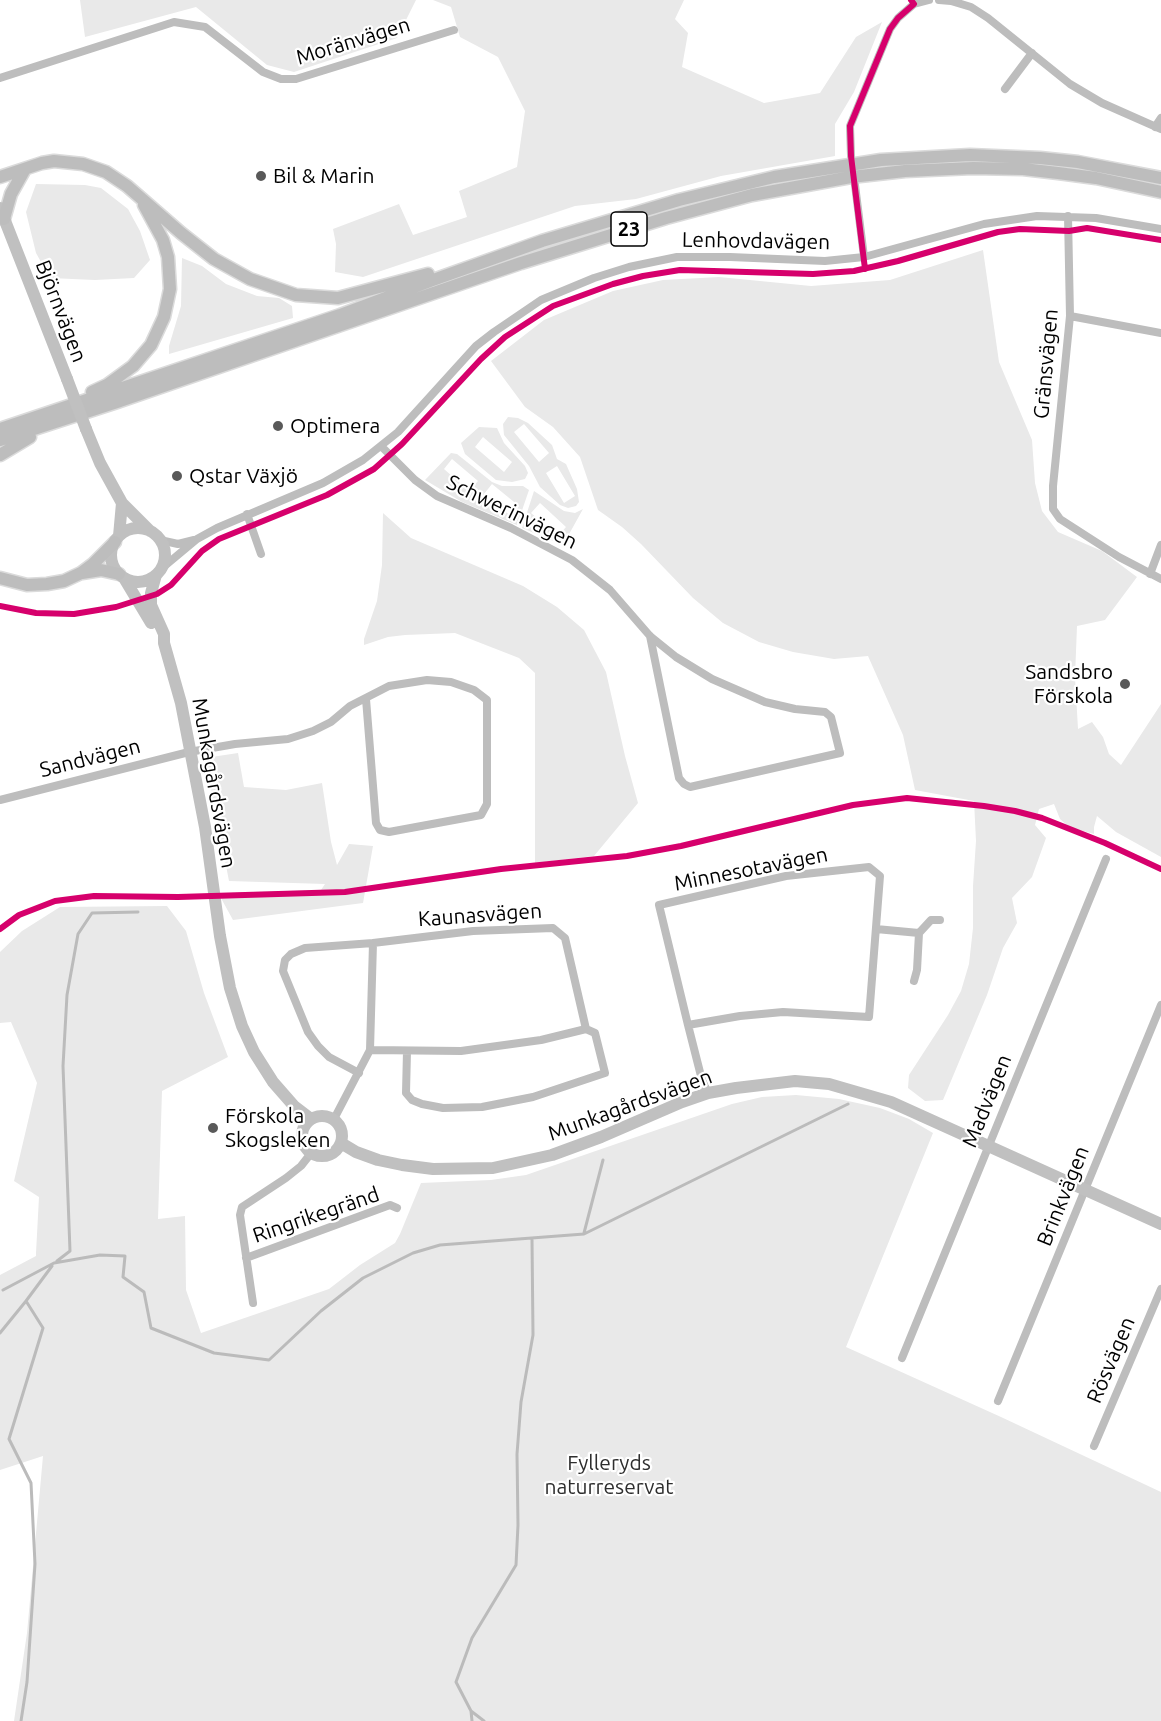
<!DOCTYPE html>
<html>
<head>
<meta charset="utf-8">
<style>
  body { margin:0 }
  canvas { display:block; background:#fff }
</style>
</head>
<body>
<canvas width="1161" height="1721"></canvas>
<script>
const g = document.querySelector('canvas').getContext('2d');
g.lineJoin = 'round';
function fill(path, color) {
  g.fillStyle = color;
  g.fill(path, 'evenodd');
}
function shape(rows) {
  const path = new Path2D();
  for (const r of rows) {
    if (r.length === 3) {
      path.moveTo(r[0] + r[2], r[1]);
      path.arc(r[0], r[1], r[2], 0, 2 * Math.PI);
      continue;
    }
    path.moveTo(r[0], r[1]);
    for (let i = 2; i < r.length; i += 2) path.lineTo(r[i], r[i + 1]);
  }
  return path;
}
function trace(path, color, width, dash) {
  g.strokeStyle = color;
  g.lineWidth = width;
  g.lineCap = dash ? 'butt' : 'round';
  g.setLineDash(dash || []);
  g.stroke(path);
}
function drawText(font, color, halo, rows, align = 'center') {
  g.font = font + ' Ubuntu,sans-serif';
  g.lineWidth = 4.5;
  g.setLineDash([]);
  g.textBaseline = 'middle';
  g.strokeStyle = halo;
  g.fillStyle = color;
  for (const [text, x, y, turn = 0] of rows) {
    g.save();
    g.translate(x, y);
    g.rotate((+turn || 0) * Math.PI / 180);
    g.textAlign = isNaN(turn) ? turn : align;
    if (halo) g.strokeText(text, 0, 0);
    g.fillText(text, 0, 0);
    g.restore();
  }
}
fill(shape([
  [80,0,416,0,397,38,294,72,267,65,196,7,85,37],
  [433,0,684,0,675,19,688,33,682,67,764,103,820,93,856,37,882,22,854,92,835,124,835,156,721,176,636,199,575,206,363,277,335,272,336,244,333,229,399,204,413,235,467,217,459,191,517,167,525,111,498,57,460,37,451,7],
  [36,184,85,185,101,188,128,209,140,231,150,260,134,278,95,280,50,278,36,253,26,212],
  [983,250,999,362,1032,440,1035,483,1042,511,1058,532,1102,551,1137,577,1105,620,1077,626,1075,677,1078,729,1092,722,1103,737,1109,754,1121,765,1161,704,1161,857,1116,832,1097,816,1094,827,1094,834,1069,827,1060,819,1054,804,1039,809,1035,825,1046,838,1032,877,1012,898,1017,923,1003,948,987,995,943,1100,925,1101,908,1088,909,1075,948,1015,961,991,969,964,973,928,973,886,976,841,974,801,915,790,903,735,868,656,834,659,793,652,759,642,723,623,693,598,641,544,622,527,598,510,580,457,553,427,525,407,491,361,544,320,613,291,663,280,719,277,811,286,890,280],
  [182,258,202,266,226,284,257,296,279,298,292,306,293,318,169,354,169,346,181,306],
  [508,417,518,418,528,423,552,445,557,459,566,464,577,489,579,502,576,506,568,508,560,505,540,487,529,466,504,435,503,424],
  [524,424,549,453,539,462,514,432],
  [557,466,575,496,564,503,546,473],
  [479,427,497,428,504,443,525,466,528,473,525,479,512,482,496,480,465,454,461,443],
  [483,437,512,462,504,472,475,447],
  [451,453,457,454,492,482,502,486,523,486,529,490,517,525,462,502,425,480],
  [452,459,478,481,469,491,444,469],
  [492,484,519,506,511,516,484,494],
  [534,491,564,511,575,513,583,509,563,545,522,528],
  [540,503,566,527,558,536,531,513],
  [383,513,411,538,523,586,557,607,584,630,606,672,625,756,638,803,594,856,535,863,535,673,519,658,455,633,405,635,388,637,364,645,364,639,377,601,382,565],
  [238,753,244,787,286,790,322,783,331,842,337,865,349,844,373,846,363,903,233,920,222,900,221,893,321,890,325,884,229,881,205,758],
  [167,906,186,931,204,993,228,1057,162,1091,158,1219,185,1216,186,1290,201,1333,329,1289,360,1265,395,1243,400,1234,421,1183,491,1180,526,1175,732,1104,762,1097,796,1095,839,1099,880,1108,909,1119,933,1133,846,1347,1001,1417,1161,1492,1161,1721,14,1721,27,1633,43,1456,0,1470,0,1275,36,1256,36,1253,39,1197,14,1181,37,1083,11,1022,0,1023,0,952,22,931,60,907]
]), '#e9e9e9');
trace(shape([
  [584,1233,603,1160],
  [57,1261,70,1251,63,1066,67,995,78,934,92,913,138,912],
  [3,1290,54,1263,100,1255,125,1256,123,1277,144,1292,151,1328,214,1353,269,1360,321,1311,363,1278,413,1253,440,1245,584,1234,848,1104],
  [0,1333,26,1301],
  [471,1711,484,1721],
  [21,1721,27,1682,35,1564,31,1483,9,1439,43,1328,26,1301,52,1266],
  [472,1721,471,1711,456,1682,472,1638,516,1565,518,1525,517,1454,521,1402,533,1335,532,1239]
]), '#bbb', 3);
const primary = shape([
  [0,177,42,163,54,161,83,164,106,172,127,186,181,233,214,259,250,279,296,295,338,298,428,274],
  [4,219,11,194,25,169],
  [92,392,107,385,133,366,151,345,164,317,170,289,168,257,163,240,144,205],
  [0,429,340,315,433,280,542,241,679,200,774,177,881,160,970,155,1040,158,1078,162,1161,178],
  [0,440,117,402,521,263,666,218,752,195,851,177,905,171,973,168,1023,169,1058,173,1096,178,1161,192],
  [0,455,30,437],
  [82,573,101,570,119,574],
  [0,578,27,585,47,584,64,581,81,573,93,564,115,542]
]);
trace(primary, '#dbdbdb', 15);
trace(shape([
  [939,0,951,1,971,7,988,18,1070,84,1102,103,1161,129],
  [0,78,174,22,205,27,263,72,281,79,296,79,454,30],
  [1005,89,1032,53],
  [1155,127,1161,118],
  [851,156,850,126,890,29,898,18,914,4,929,0],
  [855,185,864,257],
  [1068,216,1070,316,1053,486,1053,509,1060,519,1119,557,1161,579],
  [1070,316,1161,333],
  [381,446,415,480,437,496,511,528,572,560,610,590,650,636,676,657,712,679,765,702,795,709,825,712,831,717,840,753,690,787,684,784,679,778,650,636],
  [247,514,261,554],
  [160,540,178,544,194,540],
  [161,569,197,539,217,528,323,483,363,460,398,432,476,346,494,332,541,300,594,278,629,267,677,257,730,257,825,261,864,257,984,224,1037,216,1096,218,1161,229],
  [1150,574,1161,545],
  [0,800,189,752,235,744,288,739,313,731,331,722,350,706,389,686,427,680,451,682,474,690,487,700,487,804,481,815,389,832,380,830,376,823,366,699],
  [876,929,919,933,931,920,940,920],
  [914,981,917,970,919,933],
  [688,1025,740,1016,783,1012,869,1017,880,876,869,867,786,876,659,905,688,1025,702,1080,708,1093],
  [370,1050,461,1051,541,1040,586,1029,595,1033,605,1073,533,1097,482,1107,443,1108,422,1104,412,1100,406,1093,407,1051],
  [359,1073,329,1057,318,1046,308,1032,283,971,285,960,291,954,305,948,373,943],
  [334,1119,370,1050,373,943,473,931,553,928,565,938,586,1029],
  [246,1258,390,1205,397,1208],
  [253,1303,240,1215,242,1207,286,1178,301,1166,312,1152],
  [902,1358,1106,859],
  [998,1401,1161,1005],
  [1094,1446,1161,1289]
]), '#bdbdbd', 8);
trace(shape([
  [0,208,67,379],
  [86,429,100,463,122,503,150,531],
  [138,555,27],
  [119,536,122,503],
  [156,575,151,593,151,605,164,634,164,643,181,703,205,827,220,936,230,988,242,1026,254,1052,273,1082,294,1106,311,1119],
  [124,578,151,623],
  [322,1136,20],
  [341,1143,356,1152,378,1160,402,1165,433,1169,493,1168,552,1155,601,1137,682,1102,708,1093,736,1088,795,1081,829,1084,891,1102,1161,1224]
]), '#c0c0c0', 12);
trace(primary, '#bdbdbd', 12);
trace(shape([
  [67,379,86,429]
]), '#c0c0c0', 12);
trace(shape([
  [865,269,851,156,850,126,890,29,898,18,914,4,911,0],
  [0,606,36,613,74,614,116,607,157,594,171,585,202,551,219,539,327,495,374,469,402,444,481,359,505,337,553,306,613,284,643,276,680,270,813,274,854,271,898,261,998,232,1020,229,1069,231,1087,228,1161,240],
  [0,929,19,915,55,901,94,896,178,897,345,892,501,869,627,856,681,846,853,805,907,798,984,806,1015,811,1042,818,1105,843,1161,869]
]), '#d6006c', 6);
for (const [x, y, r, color] of [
  [261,176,6,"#595959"],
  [278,426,6,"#595959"],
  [177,476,6,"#595959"],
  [1125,684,6,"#595959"],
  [213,1128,6,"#595959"]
]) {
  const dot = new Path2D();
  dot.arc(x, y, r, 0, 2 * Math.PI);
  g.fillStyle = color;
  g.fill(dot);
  trace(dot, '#fff', 2);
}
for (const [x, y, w] of [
  [629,229,36]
]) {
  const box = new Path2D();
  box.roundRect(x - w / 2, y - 17, w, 34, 4.5);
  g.fillStyle = '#fff';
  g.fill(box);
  trace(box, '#000', 1.5);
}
drawText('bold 20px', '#000', null, [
  ["23",629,229]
]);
drawText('21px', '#000', '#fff', [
  ["Moränvägen",353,41,-17],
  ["Lenhovdavägen",756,241,1],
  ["Björnvägen",61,311,69],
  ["Gränsvägen",1046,364,-85],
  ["Schwerinvägen",512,512,26],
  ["Sandvägen",90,758,-14],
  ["Munkagårdsvägen",214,783,80],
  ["Minnesotavägen",751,869,-11],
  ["Kaunasvägen",480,915,-4],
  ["Madvägen",987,1101,-68],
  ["Munkagårdsvägen",630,1105,-20],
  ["Brinkvägen",1063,1196,-68],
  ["Ringrikegränd",316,1215,-19],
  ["Rösvägen",1111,1360,-67]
]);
drawText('21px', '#000', '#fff', [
  ["Bil & Marin",273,176],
  ["Optimera",290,426],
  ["Qstar Växjö",189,476],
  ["Sandsbro",1113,672,"right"],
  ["Förskola",1113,696,"right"],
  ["Förskola",225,1116],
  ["Skogsleken",225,1140]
], 'left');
drawText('21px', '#2e2e2e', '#fff', [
  ["Fylleryds",609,1463],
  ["naturreservat",609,1487]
]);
</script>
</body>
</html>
